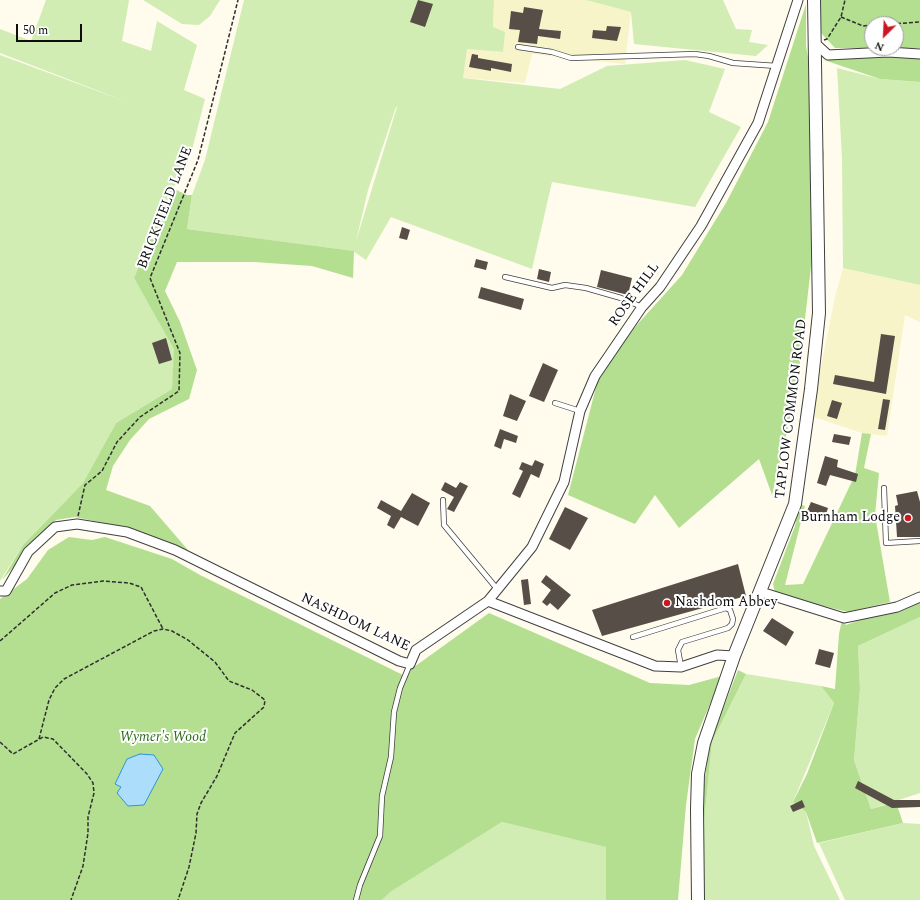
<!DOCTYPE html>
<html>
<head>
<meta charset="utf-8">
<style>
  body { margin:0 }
  #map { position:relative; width:920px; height:900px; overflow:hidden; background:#fffbed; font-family:Spectral,serif }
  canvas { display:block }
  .north { position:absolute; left:864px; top:16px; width:40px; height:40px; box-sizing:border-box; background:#fff; border:1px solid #9e9e9e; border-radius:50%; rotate:204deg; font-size:11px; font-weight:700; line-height:16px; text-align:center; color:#0d0d0d }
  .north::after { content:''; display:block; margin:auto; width:14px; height:18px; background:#ca1821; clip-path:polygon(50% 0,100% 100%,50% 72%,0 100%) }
  .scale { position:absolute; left:16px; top:24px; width:66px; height:18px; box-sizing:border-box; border:2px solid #0d0d0d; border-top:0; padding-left:5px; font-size:12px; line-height:14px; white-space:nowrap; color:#0d0d0d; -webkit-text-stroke:3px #fff; paint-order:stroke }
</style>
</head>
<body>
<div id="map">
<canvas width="920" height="900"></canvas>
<div class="north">N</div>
<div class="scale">50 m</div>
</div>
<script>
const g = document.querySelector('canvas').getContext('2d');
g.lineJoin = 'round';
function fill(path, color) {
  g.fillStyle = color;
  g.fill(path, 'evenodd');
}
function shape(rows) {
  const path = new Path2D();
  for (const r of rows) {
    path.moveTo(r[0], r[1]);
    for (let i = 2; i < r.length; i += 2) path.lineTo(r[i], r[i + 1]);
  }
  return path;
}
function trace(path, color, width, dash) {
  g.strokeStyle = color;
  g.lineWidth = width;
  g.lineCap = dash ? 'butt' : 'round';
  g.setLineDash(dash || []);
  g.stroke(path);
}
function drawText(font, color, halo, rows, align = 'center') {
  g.font = font + ' Spectral,serif';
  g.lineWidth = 4;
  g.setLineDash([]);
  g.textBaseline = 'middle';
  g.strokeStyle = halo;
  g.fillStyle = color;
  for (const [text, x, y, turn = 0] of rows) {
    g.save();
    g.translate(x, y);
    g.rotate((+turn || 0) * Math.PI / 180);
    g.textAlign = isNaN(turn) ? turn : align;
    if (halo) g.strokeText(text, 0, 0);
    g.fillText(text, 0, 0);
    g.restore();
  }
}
fill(shape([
  [494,0,586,0,631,12,625,64,532,54,525,83,463,78,467,49,503,52,493,28],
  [843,268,920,285,920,322,905,315,887,436,862,433,811,416,835,297]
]), '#f8f4ca');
fill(shape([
  [46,0,129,0,122,41,151,51,157,21,197,45,184,90,205,99,192,150,182,178,172,188,134,278,175,349,172,389,116,423,83,483,23,545,0,581,0,55,130,103,0,53,0,29,31,41],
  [143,0,220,0,210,16,199,25,182,24],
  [244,0,494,0,493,27,505,32,503,52,467,49,463,78,560,89,607,66,685,60,725,69,709,112,741,127,695,207,552,182,532,269,391,217,366,260,353,251,187,229,192,195,205,160],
  [396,107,397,107,356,241,368,190],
  [586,0,723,0,736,29,752,30,749,42,768,45,756,56,634,44,631,12],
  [837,68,880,79,920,82,920,285,843,268,842,158],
  [920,617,920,793,871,809,854,760,860,689,858,646],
  [746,674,821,686,834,703,793,802,806,812,814,846,840,900,703,900,704,823,712,742],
  [502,822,607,847,606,900,382,900,389,892],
  [903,823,920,824,920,900,845,900,819,843]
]), '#d1edb3');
fill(shape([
  [820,0,920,0,920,48,835,48,821,33],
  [872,24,896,24,896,48,872,48],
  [806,4,806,46,824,154,797,388,772,495,759,459,679,528,655,495,635,524,568,495,599,376,635,327,682,275,726,203,768,122],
  [871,55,920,56,920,82,880,79,824,60],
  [172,188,187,195,192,195,187,229,354,251,353,278,312,266,254,262,177,262,165,291,180,322,197,370,189,399,149,419,130,440,113,466,106,490,150,506,188,550,127,528,75,517,56,520,2,580,23,545,83,483,116,423,172,389,174,349,134,278],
  [862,433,871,434,864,468,879,473,875,515,890,602,848,612,782,596,775,592,773,584,795,526,799,504,805,506,785,585,803,584,855,475],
  [69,537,92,540,105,537,172,559,200,575,403,675,489,613,650,683,689,685,722,676,695,739,686,805,678,900,606,900,606,847,502,822,390,892,382,900,0,900,0,599,27,579,48,550],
  [920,598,920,617,858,646,860,689,854,760,871,809,896,802,903,823,817,843,806,812,793,802,807,774,834,703,821,686,835,689,839,634,842,620,846,625],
  [738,670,746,674,712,742,704,823,702,894,703,794,709,745]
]), '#b4df91');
const water = shape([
  [140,754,154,755,163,769,144,805,128,806,117,793,121,787,115,784,127,759,140,754]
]);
fill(water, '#acdefc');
trace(water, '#2d95d9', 1);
fill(shape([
  [418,0,433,4,425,27,410,22],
  [524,7,543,10,539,29,561,31,560,39,538,36,537,44,518,42,520,30,509,29,511,11,523,13],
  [607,26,621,27,617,41,592,38,593,30,606,31],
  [472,54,478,55,478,58,512,64,511,72,491,68,491,71,469,67],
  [402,227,410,230,407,240,399,238],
  [476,259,488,262,486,270,474,267],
  [539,269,551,272,549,282,537,279],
  [601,270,632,278,628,295,597,287],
  [481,287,524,299,521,310,478,298],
  [881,334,895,336,886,394,833,384,835,375,874,382],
  [166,338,172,360,159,364,152,343],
  [543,363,558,370,544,402,529,396],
  [510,394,526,401,517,421,503,416],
  [883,399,890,400,885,430,878,429],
  [832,400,842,403,837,419,827,416],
  [500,429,518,436,516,443,504,439,501,449,494,446],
  [834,434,851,437,849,445,832,442],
  [825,456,838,460,837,467,858,474,856,482,830,475,826,486,817,483],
  [535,460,544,464,539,478,531,474,520,498,512,494,523,471,519,469,522,462,532,466],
  [445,482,456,488,460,482,468,486,454,512,447,509,454,497,441,490],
  [917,491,920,502,920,537,897,537,895,506,898,505,896,495],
  [412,493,430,503,418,526,401,517,394,529,387,525,391,516,377,508,381,500,401,511],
  [811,502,828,508,825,517,807,511],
  [565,507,588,518,570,550,549,539],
  [738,564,746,596,602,636,592,610],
  [546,575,571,595,558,610,550,603,547,606,542,602,551,590,541,582],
  [528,579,531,604,524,605,521,580],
  [772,618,794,632,786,646,763,631],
  [819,649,834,653,830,668,815,664],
  [858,781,894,800,920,800,920,807,892,808,855,788],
  [802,800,805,807,793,812,790,806]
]), '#574e48');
const service = shape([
  [518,47,552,52,571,58,695,54,709,56,733,63,777,66],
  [505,277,552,288,565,285,586,288,621,298,642,307],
  [555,403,580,411],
  [884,488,886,543,920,541],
  [443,500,444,525,498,590],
  [633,637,726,608,730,610,733,619,732,624,728,628,682,642,678,650,681,667],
  [356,900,360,885,380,836,382,796,391,757,394,712,400,688,410,664]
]);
const minor = shape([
  [815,43,828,55,888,52,920,54],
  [0,591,6,591,28,552,55,527,77,524,127,532,175,550,399,661,410,664,416,650,488,601,655,666,681,667,717,655,734,656],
  [761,592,844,618,897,607,920,597],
  [488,601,532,547,564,482,580,411,595,376,642,307,660,287,701,226,758,123,798,0]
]);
const tertiary = shape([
  [698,900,697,809,698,774,704,743,734,656,795,504,811,389,819,313,814,0]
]);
trace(service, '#404040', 6);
trace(minor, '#404040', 11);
trace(tertiary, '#404040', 14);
trace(shape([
  [841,17,863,26,872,25],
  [891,24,920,22],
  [824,40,827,39,841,17,845,0],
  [78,516,85,485,102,471,117,442,140,417,179,391,180,353,150,278,198,160,238,0],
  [0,641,55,593,72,585,103,581,129,583,141,587,163,629],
  [39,739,49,700,55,688,64,679,154,631,163,629,172,631,188,640,215,662,229,681,252,690,265,700,264,707,235,733,217,776,201,803,197,814,196,833,189,867,178,900],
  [0,742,13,754,43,737,53,739,87,774,93,783,94,793,88,817,88,833,83,866,71,900]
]), '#2f2f2f', 1.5, [4, 2]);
trace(service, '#fff', 4.5);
trace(minor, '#fff', 9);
trace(tertiary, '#fff', 12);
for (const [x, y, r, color] of [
  [908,518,4,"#ca1821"],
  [667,603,4,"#ca1821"]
]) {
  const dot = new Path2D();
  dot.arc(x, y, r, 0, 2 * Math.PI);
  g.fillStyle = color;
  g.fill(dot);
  trace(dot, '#fff', 1.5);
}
drawText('14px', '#0d0d0d', '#fff', [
  ["BRICKFIELD LANE",166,208,-69],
  ["ROSE HILL",635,295,-54],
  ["TAPLOW COMMON ROAD",792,409,-83],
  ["NASHDOM LANE",355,623,25]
]);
drawText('14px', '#0d0d0d', '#fff', [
  ["Burnham Lodge",900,518],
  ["Nashdom Abbey",675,603,"left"]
], 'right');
drawText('italic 14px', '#296b17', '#fff', [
  ["Wymer's Wood",163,738]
]);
</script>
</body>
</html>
